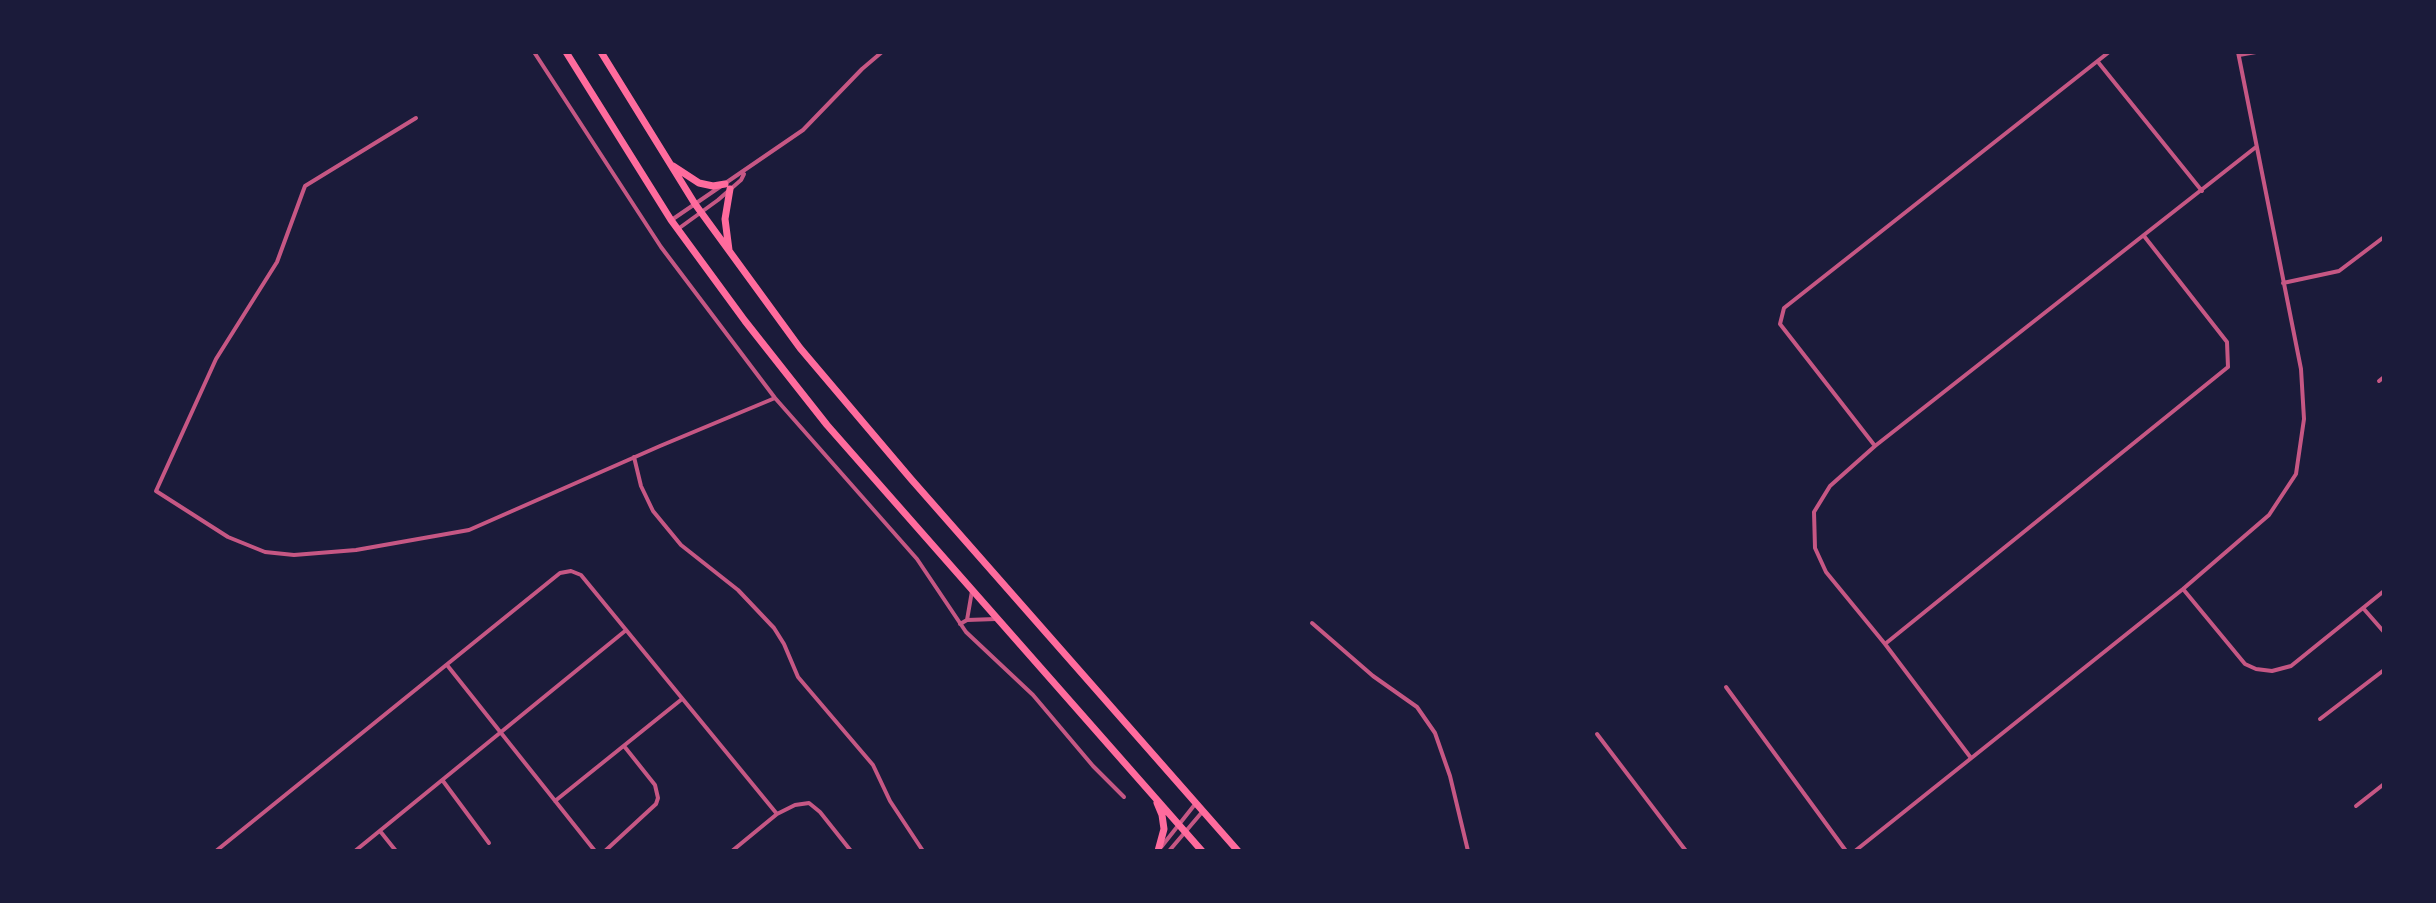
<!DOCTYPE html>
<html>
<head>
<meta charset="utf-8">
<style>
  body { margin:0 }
  #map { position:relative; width:2436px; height:903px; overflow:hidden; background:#1b1b3a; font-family:"Alegreya Sans",sans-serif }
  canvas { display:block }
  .frame { position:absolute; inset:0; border:54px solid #1b1b3a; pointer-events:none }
</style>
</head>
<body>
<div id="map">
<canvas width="2436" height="903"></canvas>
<div class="frame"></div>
</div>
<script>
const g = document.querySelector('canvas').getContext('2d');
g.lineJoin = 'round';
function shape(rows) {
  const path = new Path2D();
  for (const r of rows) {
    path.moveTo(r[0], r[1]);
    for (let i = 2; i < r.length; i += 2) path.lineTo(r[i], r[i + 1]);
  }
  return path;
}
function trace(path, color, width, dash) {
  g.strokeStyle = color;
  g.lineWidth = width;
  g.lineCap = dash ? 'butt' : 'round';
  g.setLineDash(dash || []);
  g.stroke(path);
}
trace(shape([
  [534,52,661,247,775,398,917,559,966,632,1033,695,1093,766,1124,797],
  [2109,52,1784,308,1780,324,1875,446,2256,147],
  [2239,55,2256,52],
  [2098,62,2202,191],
  [416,118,305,186,277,262,216,359,156,491,228,537,265,552,294,555,356,550,469,530,660,446,775,398],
  [673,219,803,130,862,69,882,52],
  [678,229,718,200,741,180,744,174],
  [2283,283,2339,271,2384,237],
  [2379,381,2384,377],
  [1875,446,1830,486,1814,512,1815,548,1826,572,1885,644,1971,758],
  [634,457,641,486,653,511,681,545,738,590,774,628,784,644,798,677,873,765,890,801,923,851],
  [2183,589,2245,664,2256,669,2272,671,2291,666,2384,591],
  [2363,608,2384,632],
  [967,620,972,591],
  [1312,623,1373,676,1417,707,1435,733,1450,776,1468,851],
  [960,624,967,620,996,619],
  [1885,644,2228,367,2227,342,2144,236],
  [447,665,595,851],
  [1726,687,1846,851],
  [2320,719,2384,670],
  [1597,734,1686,851],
  [443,781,489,843],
  [555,801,682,699],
  [2356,806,2384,784],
  [380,831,396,851],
  [1162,846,1196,803],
  [216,851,560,573,571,571,581,575,777,814],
  [355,851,625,631],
  [605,851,656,804,658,798,655,785,624,746],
  [732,851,777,814,795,805,809,803,820,812,851,851],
  [1169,851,1203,811],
  [1855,851,2183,589,2269,515,2296,474,2304,419,2301,369,2238,52]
]), '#c65784', 4);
trace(shape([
  [566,52,671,220,745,321,827,425,1202,851],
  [601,52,695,204,800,348,911,479,1238,851],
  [673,166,699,183,713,186,725,184],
  [729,250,725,219,730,189],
  [1157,803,1162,815,1164,829,1158,851]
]), '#ff6b9d', 7);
</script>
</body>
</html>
